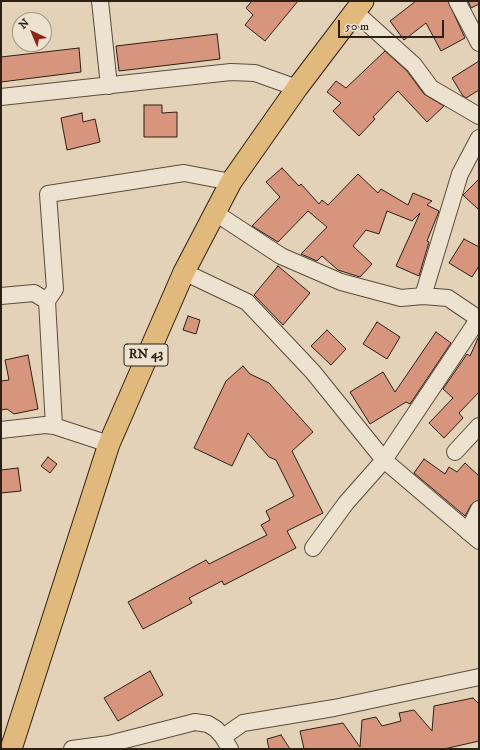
<!DOCTYPE html>
<html>
<head>
<meta charset="utf-8">
<style>
  body { margin:0 }
  #map { position:relative; width:480px; height:750px; overflow:hidden; background:#e3d2b7; font-family:"IM FELL DW Pica",serif }
  canvas { display:block }
  .frame { position:absolute; inset:0; border:2px solid #2b2014; pointer-events:none }
  .north { position:absolute; left:12px; top:12px; width:40px; height:40px; box-sizing:border-box; background:#ede2d0; border:1px solid #9f9485; border-radius:50%; rotate:316deg; font-size:11px; font-weight:700; line-height:16px; text-align:center; color:#2b2014 }
  .north::after { content:''; display:block; margin:auto; width:14px; height:18px; background:#8f2418; clip-path:polygon(50% 0,100% 100%,50% 72%,0 100%) }
  .scale { position:absolute; left:338px; top:20px; width:106px; height:18px; box-sizing:border-box; border:2px solid #2b2014; border-top:0; padding-left:5px; font-size:12px; line-height:14px; white-space:nowrap; color:#2b2014; -webkit-text-stroke:3px #ede2d0; paint-order:stroke }
</style>
</head>
<body>
<div id="map">
<canvas width="480" height="750"></canvas>
<div class="frame"></div>
<div class="north">N</div>
<div class="scale">50 m</div>
</div>
<script>
const g = document.querySelector('canvas').getContext('2d');
g.lineJoin = 'round';
function fill(path, color) {
  g.fillStyle = color;
  g.fill(path, 'evenodd');
}
function shape(rows) {
  const path = new Path2D();
  for (const r of rows) {
    path.moveTo(r[0], r[1]);
    for (let i = 2; i < r.length; i += 2) path.lineTo(r[i], r[i + 1]);
  }
  return path;
}
function trace(path, color, width, dash) {
  g.strokeStyle = color;
  g.lineWidth = width;
  g.lineCap = dash ? 'butt' : 'round';
  g.setLineDash(dash || []);
  g.stroke(path);
}
function drawText(font, color, halo, rows, align = 'center') {
  g.font = font + ' "IM FELL DW Pica",serif';
  g.lineWidth = 3;
  g.setLineDash([]);
  g.textBaseline = 'middle';
  g.strokeStyle = halo;
  g.fillStyle = color;
  for (const [text, x, y, turn = 0] of rows) {
    g.save();
    g.translate(x, y);
    g.rotate((+turn || 0) * Math.PI / 180);
    g.textAlign = isNaN(turn) ? turn : align;
    if (halo) g.strokeText(text, 0, 0);
    g.fillText(text, 0, 0);
    g.restore();
  }
}
const building = shape([
  [252,1,298,1,265,41,245,25,253,15,246,8,252,1],
  [416,1,448,1,465,38,441,51,426,23,404,40,390,21,416,1],
  [468,1,479,1,479,4,471,8,468,1],
  [217,34,220,59,119,71,116,46,217,34],
  [79,48,81,72,1,82,1,57,79,48],
  [385,51,407,71,424,94,444,106,427,122,398,91,373,117,375,119,359,136,333,111,341,103,327,92,336,81,346,88,385,51],
  [479,61,479,90,466,98,463,96,452,78,479,61],
  [144,105,162,105,162,113,177,112,177,137,144,137,144,105],
  [82,113,83,122,95,119,100,142,67,150,61,118,82,113],
  [282,168,299,186,301,184,319,204,322,200,328,205,358,174,378,193,381,189,408,205,413,193,432,201,427,205,439,211,427,241,429,242,419,276,396,266,420,213,412,221,387,211,379,234,366,230,353,246,372,264,360,277,338,270,322,256,317,261,301,254,327,227,308,211,278,242,252,226,280,197,266,182,282,168],
  [479,179,479,210,463,195,479,179],
  [464,239,479,247,479,266,472,277,449,263,464,239],
  [278,266,310,293,283,325,254,295,278,266],
  [188,316,200,320,196,334,183,330,188,316],
  [377,322,400,337,387,359,363,344,377,322],
  [327,330,346,349,331,365,311,346,327,330],
  [436,332,451,343,410,404,406,402,370,424,350,392,383,372,395,392,436,332],
  [479,336,479,392,459,413,463,418,444,438,429,423,453,398,443,389,467,354,470,356,479,336],
  [28,355,38,409,14,414,7,409,1,410,1,381,9,380,5,360,28,355],
  [243,366,250,374,269,383,313,432,292,451,323,513,287,531,296,548,224,585,222,581,189,598,192,603,143,629,128,602,206,560,209,564,267,535,261,525,270,520,266,511,294,496,276,460,269,457,248,433,232,466,194,448,226,381,243,366],
  [48,457,57,464,50,473,41,466,48,457],
  [424,459,445,474,449,467,457,472,465,463,479,476,479,500,471,505,465,516,414,473,424,459],
  [18,468,21,491,1,493,1,470,18,468],
  [150,671,163,695,118,721,104,698,150,671],
  [473,698,479,704,479,741,444,749,304,749,300,731,343,723,360,747,362,720,376,717,382,726,401,721,399,713,414,710,432,731,434,706,473,698],
  [281,735,290,749,269,749,267,739,281,735]
]);
fill(building, '#d7957d');
trace(building, '#2b2014', 1);
const minor = shape([
  [100,1,109,86],
  [457,1,479,43],
  [355,12,414,65,431,88,479,116],
  [1,97,231,72,255,73,297,88],
  [214,212,281,256,341,282,401,298,423,296,448,298,479,319],
  [184,272,247,302,313,372,384,460,479,541],
  [1,296,34,293,47,301,54,426],
  [423,296,460,174,479,138],
  [47,301,55,289,48,194,184,173,231,182],
  [1,430,45,425,54,426,109,444],
  [455,452,479,426],
  [468,532,479,509],
  [313,548,346,503,384,460,479,318],
  [223,737,243,723,334,708,479,677],
  [72,749,109,744,195,722,208,724,216,729,223,737,230,749]
]);
const major = shape([
  [11,749,109,444,184,272,231,182,297,88,363,1]
]);
trace(minor, '#594c3d', 18);
trace(major, '#2b2014', 23);
trace(minor, '#ede2d0', 16);
trace(major, '#e2b97c', 21);
for (const [x, y, w] of [
  [146,355,44]
]) {
  const box = new Path2D();
  box.roundRect(x - w / 2, y - 11, w, 22, 3);
  g.fillStyle = '#ede2d0';
  g.fill(box);
  trace(box, '#2b2014', 1);
}
drawText('bold 13px', '#2b2014', null, [
  ["RN 43",146,355]
]);
</script>
</body>
</html>
